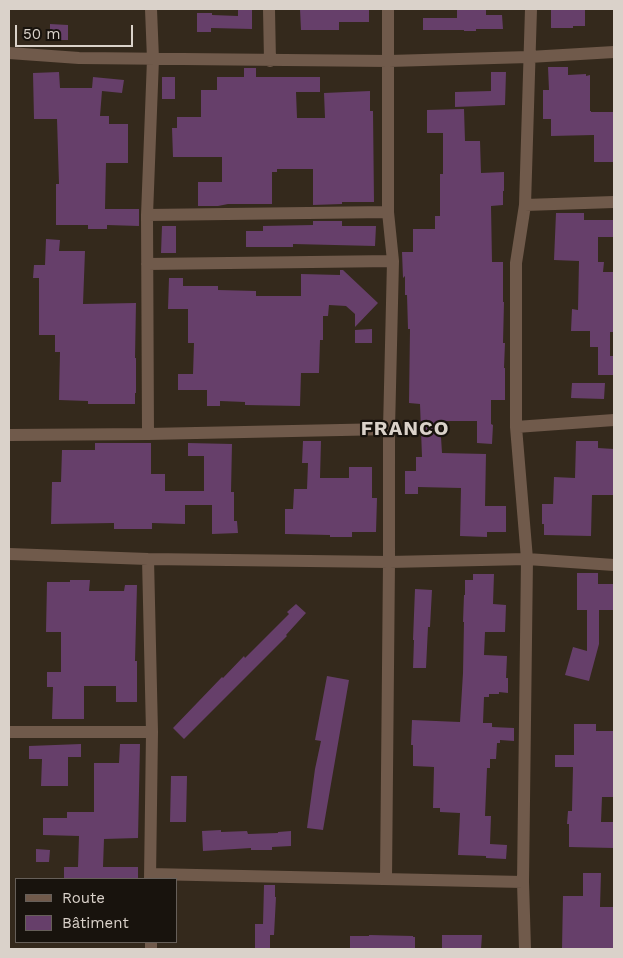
<!DOCTYPE html>
<html>
<head>
<meta charset="utf-8">
<style>
  body { margin:0 }
  #map { position:relative; width:623px; height:958px; overflow:hidden; background:#34291c; font-family:"Work Sans",sans-serif }
  canvas { display:block }
  .frame { position:absolute; inset:0; border:10px solid #dad2ca; pointer-events:none }
  .legend { position:absolute; left:15px; top:878px; width:162px; height:65px; box-sizing:border-box; background:#18130d; border:1px solid #665f59; margin:0; padding:6px 9px; list-style:none; font-size:15px; color:#dad2ca }
  .legend li { display:flex; align-items:center; gap:10px; height:25px }
  .legend b { width:25px; border:1px solid #665f59 }
  .scale { position:absolute; left:15px; top:25px; width:118px; height:22px; box-sizing:border-box; border:2px solid #dad2ca; border-top:0; padding-left:6px; font-size:15px; line-height:18px; white-space:nowrap; color:#dad2ca; -webkit-text-stroke:4px #18130d; paint-order:stroke }
</style>
</head>
<body>
<div id="map">
<canvas width="623" height="958"></canvas>
<div class="frame"></div>
<ul class="legend">
<li><b style="height:6px;background:#705a4b"></b>Route</li>
<li><b style="height:14px;background:#663f6a"></b>Bâtiment</li>
</ul>
<div class="scale">50 m</div>
</div>
<script>
const g = document.querySelector('canvas').getContext('2d');
g.lineJoin = 'round';
function fill(path, color) {
  g.fillStyle = color;
  g.fill(path, 'evenodd');
}
function shape(rows) {
  const path = new Path2D();
  for (const r of rows) {
    path.moveTo(r[0], r[1]);
    for (let i = 2; i < r.length; i += 2) path.lineTo(r[i], r[i + 1]);
  }
  return path;
}
function trace(path, color, width, dash) {
  g.strokeStyle = color;
  g.lineWidth = width;
  g.lineCap = dash ? 'butt' : 'round';
  g.setLineDash(dash || []);
  g.stroke(path);
}
function drawText(font, color, halo, rows, align = 'center') {
  g.font = font + ' "Work Sans",sans-serif';
  g.lineWidth = 4.5;
  g.setLineDash([]);
  g.textBaseline = 'middle';
  g.strokeStyle = halo;
  g.fillStyle = color;
  for (const [text, x, y, turn = 0] of rows) {
    g.save();
    g.translate(x, y);
    g.rotate((+turn || 0) * Math.PI / 180);
    g.textAlign = isNaN(turn) ? turn : align;
    if (halo) g.strokeText(text, 0, 0);
    g.fillText(text, 0, 0);
    g.restore();
  }
}
fill(shape([
  [238,9,252,9,252,29,211,28,211,32,197,32,197,13,212,13,212,15,238,16],
  [300,9,369,9,369,22,339,22,339,30,301,30],
  [457,9,486,9,486,15,502,15,503,29,476,29,476,31,464,31,464,30,423,30,423,18,457,18],
  [585,9,585,26,573,26,573,28,551,28,551,10],
  [50,24,68,25,68,40,50,40],
  [548,67,568,67,568,75,586,74,586,76,590,75,590,111,591,111,591,112,614,112,614,162,594,162,594,135,551,136,551,119,543,119,543,90,549,90],
  [244,68,256,68,256,77,320,77,320,92,296,92,297,118,325,118,324,93,370,91,370,111,373,111,374,202,342,202,342,204,313,205,313,169,277,169,277,172,272,172,272,204,228,204,218,206,198,206,198,182,222,182,222,157,173,157,172,128,177,128,177,117,201,117,201,90,217,90,217,77,244,77],
  [59,72,60,88,92,88,93,77,124,80,122,93,102,91,100,116,109,116,109,124,128,124,128,163,106,163,105,209,139,209,139,226,107,225,107,229,88,229,88,225,56,225,56,184,59,184,57,119,34,119,33,73],
  [491,72,506,72,505,105,455,107,455,92,491,91],
  [162,77,175,77,175,99,162,99],
  [464,109,465,141,480,141,481,173,504,172,504,191,503,191,503,205,491,206,492,262,503,262,503,302,504,302,503,343,505,343,504,368,505,368,505,400,491,400,491,424,493,425,492,444,477,443,477,421,440,421,442,453,486,454,485,506,506,506,506,532,487,532,487,537,460,536,461,488,418,487,418,494,405,494,405,471,416,471,416,457,422,457,420,404,409,403,410,329,408,329,407,295,405,295,405,276,403,278,402,252,413,252,413,229,435,229,435,216,440,216,440,174,443,174,443,133,427,133,427,110],
  [556,213,584,213,584,220,614,220,614,237,598,237,598,262,604,262,603,272,614,272,614,332,610,332,610,356,614,356,614,375,598,375,598,347,590,347,590,331,571,331,572,309,578,310,579,261,554,260],
  [313,221,342,221,342,226,376,226,375,246,293,244,293,247,246,247,246,231,263,231,263,226,313,225],
  [162,226,176,226,176,253,161,253],
  [46,239,60,240,59,251,85,251,83,304,136,303,135,358,136,358,136,393,135,393,135,404,88,404,88,401,59,400,60,352,55,352,55,335,39,335,39,278,33,278,34,265,45,265],
  [340,270,343,270,378,303,355,327,355,314,346,306,329,305,328,316,323,316,323,340,320,340,319,373,301,373,300,406,245,405,245,402,220,401,220,406,207,406,207,390,178,390,178,374,193,374,194,343,188,343,188,309,168,309,169,278,183,278,183,286,218,286,218,290,256,291,256,296,301,296,301,274,340,275],
  [372,329,372,343,355,343,355,330],
  [572,383,605,383,604,399,571,398],
  [303,441,321,441,320,478,349,478,349,467,372,467,372,498,377,498,376,532,352,532,352,537,330,537,330,535,285,534,285,509,293,509,294,489,307,489,308,463,302,463],
  [576,441,598,441,598,448,614,449,614,495,592,495,591,536,544,535,544,524,542,524,542,504,553,504,554,477,575,478],
  [95,443,151,443,151,474,165,474,165,491,204,491,204,456,188,456,188,443,232,444,231,492,234,492,234,521,237,521,238,533,212,534,212,505,185,505,185,524,152,523,152,529,114,529,114,523,51,524,52,482,61,482,62,450,95,450],
  [577,573,598,573,598,584,614,584,614,610,599,610,599,644,589,681,565,675,573,647,587,651,587,610,577,610],
  [473,574,494,574,493,604,506,605,505,632,485,632,484,655,507,656,506,678,508,678,508,693,499,692,499,694,489,694,489,697,484,697,483,723,492,723,492,727,514,728,514,741,500,740,500,743,497,743,496,759,490,759,490,768,487,768,485,816,491,816,490,844,507,845,506,859,486,858,486,856,458,855,460,813,440,812,440,808,433,808,434,767,413,766,413,745,411,745,412,720,460,722,463,673,464,622,463,622,464,595,465,595,465,580,473,580],
  [70,580,90,580,89,591,124,591,125,585,137,585,135,661,137,661,137,702,116,702,116,686,84,686,84,719,52,719,53,687,47,687,47,672,61,672,61,632,46,632,47,582,70,582],
  [415,589,432,590,430,627,428,627,426,668,413,668,414,640,413,640],
  [296,604,306,613,286,635,287,636,184,739,173,728,222,677,223,678,244,656,245,658,289,614,287,612],
  [327,676,349,680,323,830,307,828,315,769,321,741,315,740],
  [574,724,596,724,596,731,614,731,614,797,602,797,601,822,614,822,614,848,569,847,569,824,567,824,568,811,572,811,573,767,555,767,555,755,574,755],
  [81,744,81,757,68,757,68,786,41,786,42,759,29,759,29,746],
  [120,744,140,744,138,838,104,839,103,867,138,867,138,879,64,879,64,867,78,867,79,836,43,835,43,818,67,818,67,812,94,812,94,763,119,763],
  [171,776,187,776,186,822,170,822],
  [221,830,221,832,247,831,248,834,278,833,278,832,291,831,291,846,272,847,272,850,251,850,251,848,203,851,202,831],
  [36,849,50,850,49,862,36,862],
  [583,873,601,873,600,907,614,907,614,949,562,949,563,896,583,896],
  [264,885,275,885,275,897,276,897,274,935,270,935,270,949,255,949,255,924,263,924],
  [369,935,413,936,413,937,415,937,415,949,369,949,369,948,350,948,350,936,369,936],
  [442,935,482,935,481,949,442,949]
]), '#663f6a');
trace(shape([
  [269,9,270,61],
  [9,53,79,58,389,61,529,57,614,52],
  [525,205,614,202],
  [147,215,388,212],
  [147,264,393,261],
  [516,427,614,420],
  [148,434,147,215,153,59,151,9],
  [9,435,148,434,389,429],
  [9,554,148,559,389,562,527,559,614,565],
  [148,559,152,732,150,879],
  [9,732,152,732],
  [150,874,523,882],
  [386,879,389,562,389,429,393,261,388,212,388,9],
  [151,942,151,949],
  [525,949,523,882,527,559,516,427,516,263,525,205,531,9]
]), '#705a4b', 12);
g.letterSpacing = '1px';
drawText('bold 20px', '#dad2ca', '#18130d', [
  ["FRANCO",405,429]
]);
g.letterSpacing = '0px';
</script>
</body>
</html>
